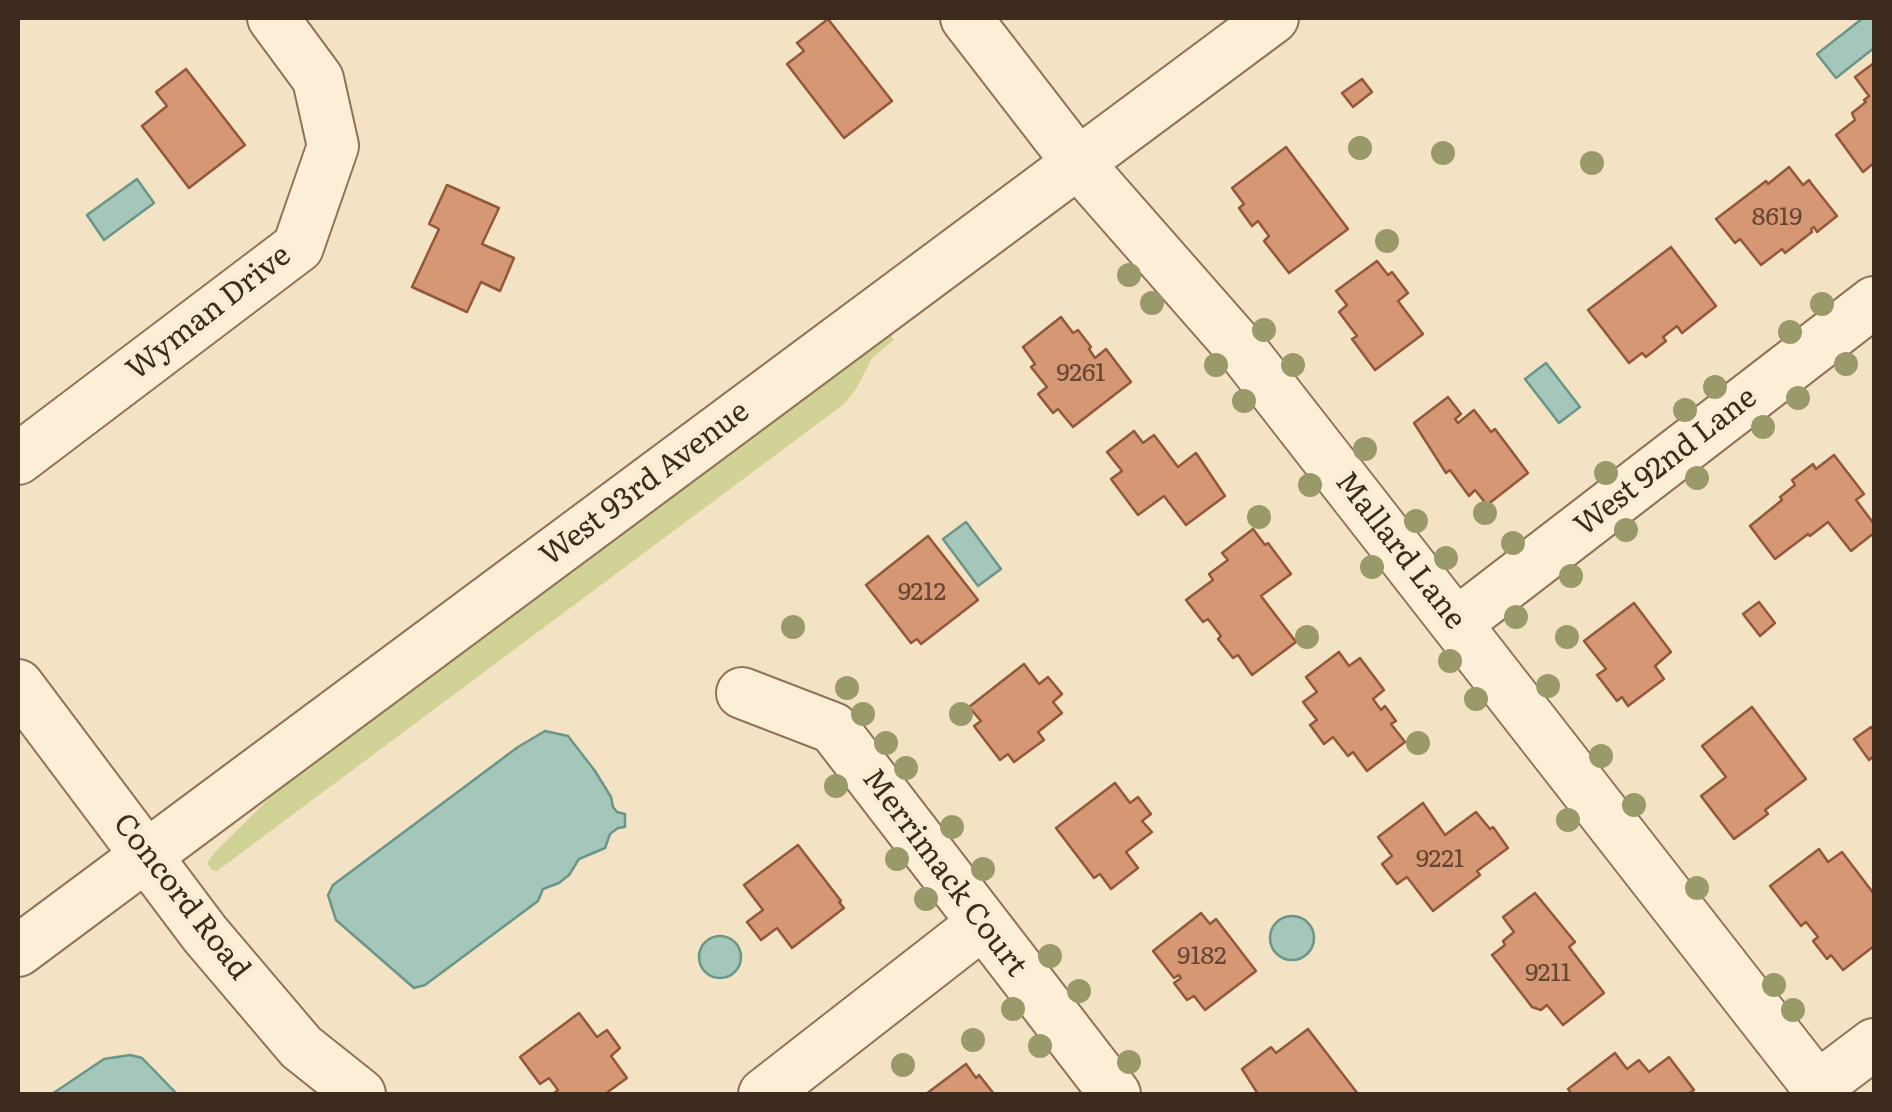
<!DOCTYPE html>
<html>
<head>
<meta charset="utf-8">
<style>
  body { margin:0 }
  #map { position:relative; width:1892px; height:1112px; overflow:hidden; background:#f3e2c3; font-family:Literata,serif }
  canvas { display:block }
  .frame { position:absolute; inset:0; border:20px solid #3e2b1d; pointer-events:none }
</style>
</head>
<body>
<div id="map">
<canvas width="1892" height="1112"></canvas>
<div class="frame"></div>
</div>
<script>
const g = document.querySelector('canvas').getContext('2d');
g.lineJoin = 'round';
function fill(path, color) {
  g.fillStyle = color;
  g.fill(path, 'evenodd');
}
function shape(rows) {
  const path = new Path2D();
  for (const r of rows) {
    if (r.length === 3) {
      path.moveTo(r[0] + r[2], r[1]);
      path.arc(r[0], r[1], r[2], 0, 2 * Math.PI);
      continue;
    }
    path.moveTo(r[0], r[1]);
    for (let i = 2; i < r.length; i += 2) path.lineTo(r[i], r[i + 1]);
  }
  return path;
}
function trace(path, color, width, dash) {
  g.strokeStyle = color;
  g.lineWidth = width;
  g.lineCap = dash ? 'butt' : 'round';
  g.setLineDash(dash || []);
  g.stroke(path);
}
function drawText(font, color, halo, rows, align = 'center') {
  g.font = font + ' Literata,serif';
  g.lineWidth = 8;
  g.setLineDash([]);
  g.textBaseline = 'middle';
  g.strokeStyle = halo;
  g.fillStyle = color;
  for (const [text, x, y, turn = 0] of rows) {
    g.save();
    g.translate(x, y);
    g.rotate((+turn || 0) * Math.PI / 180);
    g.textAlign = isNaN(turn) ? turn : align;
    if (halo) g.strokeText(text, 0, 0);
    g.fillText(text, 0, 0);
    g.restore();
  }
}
fill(shape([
  [884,327,894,340,872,358,856,389,844,404,217,871,213,871,207,863,215,852,320,748]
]), '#d0d395');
const water = shape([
  [1863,18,1874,18,1874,48,1836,78,1817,54,1863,18],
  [137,179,154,203,104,240,87,215,137,179],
  [1546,363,1580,407,1559,423,1525,379,1546,363],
  [966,522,1001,569,978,586,943,539,966,522],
  [545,731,568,736,595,771,611,797,613,807,617,812,625,814,625,827,618,828,610,834,605,848,579,859,569,875,559,883,543,889,538,901,425,985,414,988,336,920,328,895,333,885,518,747,545,731],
  [1292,938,22],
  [720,957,21],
  [130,1055,142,1058,177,1094,52,1094,104,1059,130,1055]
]);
fill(water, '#a5c6ba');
trace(water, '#6a9688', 2.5);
const building = shape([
  [828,19,892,101,844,138,787,64,804,51,797,43,828,19],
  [1874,63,1874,163,1863,172,1836,135,1855,120,1852,113,1866,102,1864,100,1869,96,1855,77,1874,63],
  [186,69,245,145,189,188,142,126,167,106,156,92,186,69],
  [1362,79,1372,92,1353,107,1342,93,1362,79],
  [1286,147,1348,229,1289,273,1264,241,1269,236,1258,221,1252,226,1239,208,1244,204,1232,188,1286,147],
  [1789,167,1803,185,1809,180,1811,183,1837,216,1817,232,1814,227,1811,229,1812,232,1785,253,1782,249,1761,265,1740,239,1735,243,1716,219,1766,181,1768,184,1789,167],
  [447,185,499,208,482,244,514,258,500,291,481,282,467,312,412,287,439,229,429,224,447,185],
  [1671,247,1716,306,1682,333,1677,326,1663,337,1666,341,1646,357,1642,353,1629,363,1588,310,1671,247],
  [1377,261,1388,275,1392,272,1408,293,1398,301,1423,334,1375,370,1352,339,1357,336,1339,312,1347,305,1336,291,1377,261],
  [1061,317,1073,333,1078,330,1091,347,1089,349,1095,358,1106,349,1131,382,1073,427,1058,409,1053,413,1038,394,1047,387,1031,367,1035,364,1023,347,1061,317],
  [1448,397,1461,414,1455,419,1458,423,1474,410,1491,432,1495,429,1528,473,1487,505,1475,490,1469,496,1450,470,1446,473,1414,423,1448,397],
  [1134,431,1143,443,1154,435,1178,467,1196,453,1225,496,1186,525,1164,496,1138,515,1111,479,1122,471,1107,452,1134,431],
  [1834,455,1864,494,1856,500,1874,524,1874,533,1851,551,1828,522,1810,536,1808,534,1775,559,1750,526,1782,500,1780,497,1795,485,1792,480,1813,464,1816,469,1834,455],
  [1253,529,1265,545,1268,543,1291,574,1261,596,1296,642,1252,675,1238,655,1233,658,1218,639,1221,636,1208,619,1203,622,1186,600,1213,580,1209,574,1228,560,1222,553,1253,529],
  [928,536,978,600,921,644,917,639,911,643,866,585,928,536],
  [1759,602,1775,623,1760,636,1743,614,1759,602],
  [1634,603,1671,652,1655,666,1664,679,1628,706,1622,697,1617,701,1597,675,1606,669,1584,641,1634,603],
  [1339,652,1349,666,1360,658,1384,690,1373,699,1381,710,1385,706,1396,721,1391,724,1405,742,1367,771,1353,752,1348,756,1333,737,1324,744,1310,725,1317,720,1303,702,1317,692,1306,677,1339,652],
  [1024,664,1039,684,1048,677,1062,694,1053,702,1062,713,1038,732,1044,740,1014,762,1008,754,1000,760,974,726,981,721,969,707,1024,664],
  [1752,707,1806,779,1765,810,1768,814,1734,839,1701,796,1726,777,1702,746,1752,707],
  [1871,727,1874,731,1874,756,1869,760,1854,739,1871,727],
  [1115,783,1130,803,1138,797,1151,814,1142,821,1152,832,1126,852,1138,868,1111,889,1100,874,1094,878,1056,828,1115,783],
  [1423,803,1445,835,1476,812,1490,829,1493,827,1508,848,1477,871,1480,875,1433,911,1407,877,1397,884,1382,864,1392,856,1378,837,1423,803],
  [798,845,841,901,839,902,844,908,792,948,777,928,761,940,747,922,763,910,744,885,798,845],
  [1819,849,1828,862,1842,852,1874,894,1874,946,1843,970,1831,955,1827,959,1813,941,1818,937,1806,922,1801,926,1770,886,1819,849],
  [1535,893,1575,942,1569,947,1604,993,1563,1025,1547,1005,1541,1010,1532,1007,1492,955,1505,945,1503,941,1514,932,1503,917,1535,893],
  [1201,913,1210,924,1216,919,1256,971,1205,1010,1194,996,1187,1000,1174,983,1181,978,1179,975,1174,978,1153,951,1201,913],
  [579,1013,597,1037,607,1030,620,1048,611,1056,627,1078,605,1094,553,1094,558,1090,549,1078,540,1084,520,1057,579,1013],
  [1308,1029,1358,1094,1258,1094,1242,1069,1271,1047,1276,1053,1308,1029],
  [1615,1053,1627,1069,1639,1060,1649,1072,1669,1057,1694,1090,1688,1094,1572,1094,1568,1089,1615,1053],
  [966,1064,976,1078,979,1075,994,1094,926,1094,966,1064]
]);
fill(building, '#d69774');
trace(building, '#935739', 2.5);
const minor = shape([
  [966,18,1078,163,1243,351,1823,1094],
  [18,459,298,247,333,146,318,79,273,18],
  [1457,623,1874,302],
  [18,685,205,934,301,1047,360,1094],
  [742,693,833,728,1115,1094],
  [18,951,1273,18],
  [1817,1087,1874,1044],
  [764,1094,982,924]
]);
trace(minor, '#907257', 54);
trace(minor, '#fdefd7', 50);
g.fillStyle = '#9a996a';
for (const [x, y] of [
  [1360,148],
  [1443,153],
  [1592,163],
  [1387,241],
  [1129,275],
  [1152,303],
  [1822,304],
  [1264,330],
  [1790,332],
  [1846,364],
  [1216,365],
  [1293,365],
  [1715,387],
  [1798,398],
  [1244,401],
  [1685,410],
  [1763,427],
  [1365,449],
  [1606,473],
  [1697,478],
  [1310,485],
  [1485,513],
  [1259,517],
  [1416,521],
  [1626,530],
  [1513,543],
  [1446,558],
  [1372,567],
  [1571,576],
  [1516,617],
  [793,627],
  [1307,637],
  [1567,637],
  [1450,661],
  [1548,686],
  [847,688],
  [1476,699],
  [863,714],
  [961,714],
  [886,743],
  [1418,743],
  [1601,756],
  [906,768],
  [836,786],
  [1634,805],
  [1568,820],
  [952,827],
  [897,859],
  [983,869],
  [1697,888],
  [926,899],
  [1050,956],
  [1774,985],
  [1079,991],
  [1013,1009],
  [1793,1010],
  [973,1040],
  [1040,1046],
  [1129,1062],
  [903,1065]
]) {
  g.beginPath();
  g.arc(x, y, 12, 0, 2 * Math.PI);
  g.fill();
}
drawText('25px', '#644633', null, [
  ["8619",1777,218],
  ["9261",1081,374],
  ["9212",922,593],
  ["9221",1440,860],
  ["9182",1202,957],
  ["9211",1548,974]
]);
drawText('30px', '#3e2b1d', '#faecd3', [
  ["Wyman Drive",209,313,-38],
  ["West 92nd Lane",1666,462,-38],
  ["West 93rd Avenue",645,484,-37],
  ["Mallard Lane",1400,551,52],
  ["Merrimack Court",944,873,53],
  ["Concord Road",181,897,52]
]);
</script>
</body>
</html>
